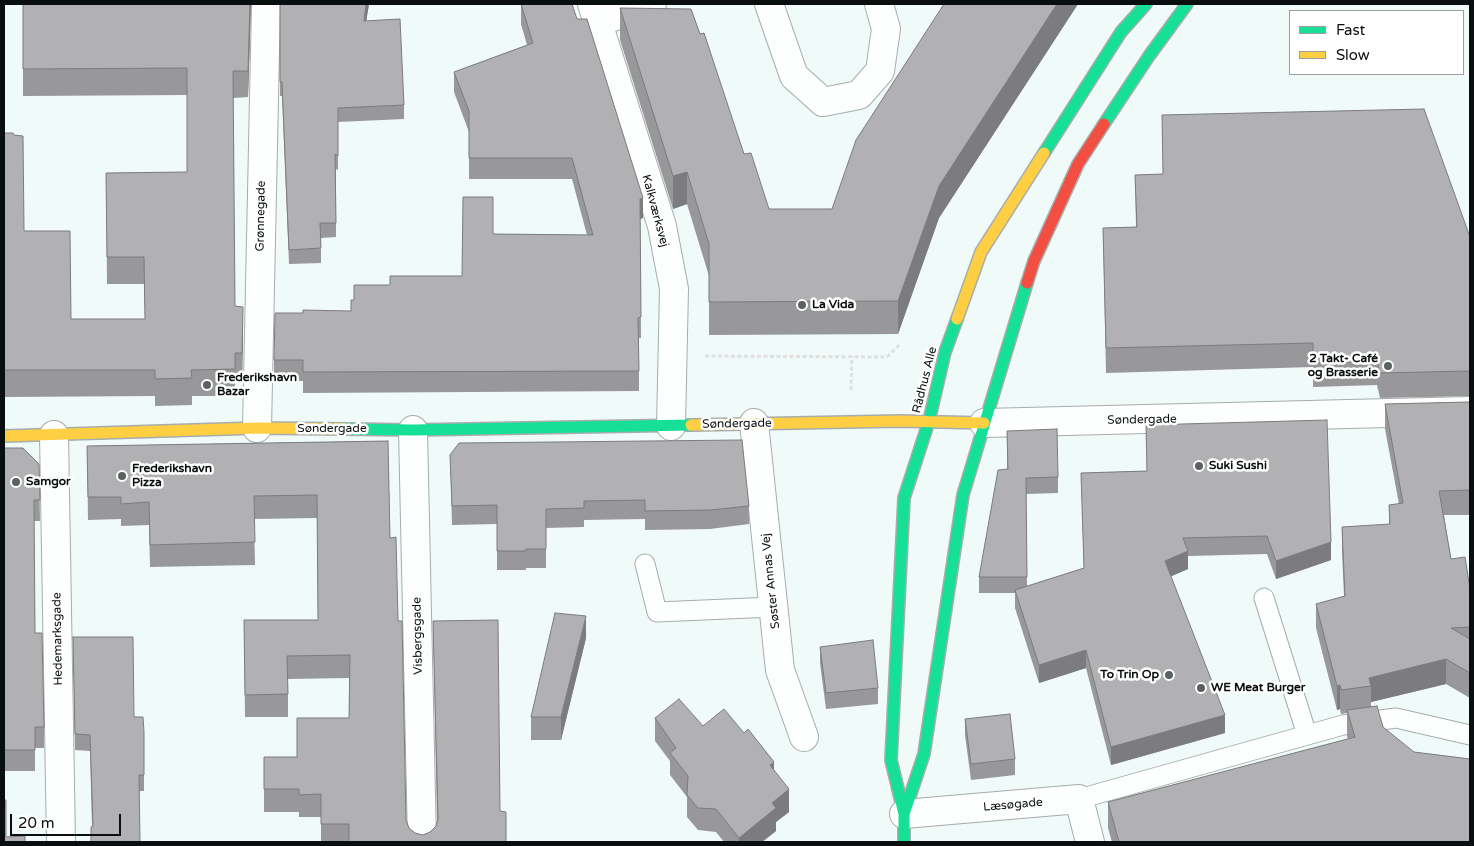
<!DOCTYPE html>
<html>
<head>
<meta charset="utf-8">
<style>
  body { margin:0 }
  #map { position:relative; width:1474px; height:846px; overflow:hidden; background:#f0faf8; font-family:"Varela Round",sans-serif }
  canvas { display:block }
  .frame { position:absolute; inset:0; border:5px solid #090e0e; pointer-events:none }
  .legend { position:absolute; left:1289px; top:10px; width:175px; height:65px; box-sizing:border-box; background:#fff; border:1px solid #9d9f9f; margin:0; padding:6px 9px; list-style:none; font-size:15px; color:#090e0e }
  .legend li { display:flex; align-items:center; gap:10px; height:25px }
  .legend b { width:25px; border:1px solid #9d9f9f }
  .scale { position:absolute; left:10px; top:814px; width:111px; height:22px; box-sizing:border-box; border:2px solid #090e0e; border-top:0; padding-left:6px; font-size:15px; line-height:18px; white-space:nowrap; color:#090e0e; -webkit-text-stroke:4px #fff; paint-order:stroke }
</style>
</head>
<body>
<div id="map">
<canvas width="1474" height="846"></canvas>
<div class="frame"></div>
<ul class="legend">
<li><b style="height:6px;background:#16e098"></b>Fast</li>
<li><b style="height:6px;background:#ffcf43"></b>Slow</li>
</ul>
<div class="scale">20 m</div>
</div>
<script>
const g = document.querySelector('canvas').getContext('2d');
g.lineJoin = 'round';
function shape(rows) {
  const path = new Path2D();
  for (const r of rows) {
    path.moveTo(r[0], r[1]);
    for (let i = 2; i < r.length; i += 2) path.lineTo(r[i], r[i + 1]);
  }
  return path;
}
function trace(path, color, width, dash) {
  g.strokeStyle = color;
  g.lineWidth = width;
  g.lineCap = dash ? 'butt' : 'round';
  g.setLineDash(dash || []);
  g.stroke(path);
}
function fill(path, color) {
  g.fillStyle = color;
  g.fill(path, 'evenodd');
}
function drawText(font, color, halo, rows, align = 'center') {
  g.font = font + ' "Varela Round",sans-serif';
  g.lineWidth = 5;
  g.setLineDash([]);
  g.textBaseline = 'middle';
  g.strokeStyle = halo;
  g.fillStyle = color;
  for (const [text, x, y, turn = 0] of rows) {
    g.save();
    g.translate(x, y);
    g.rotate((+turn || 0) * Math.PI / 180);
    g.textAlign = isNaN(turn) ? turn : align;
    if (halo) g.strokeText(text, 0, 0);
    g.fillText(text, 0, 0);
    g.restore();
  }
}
const lane = shape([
  [645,564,657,612,773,607],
  [1264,598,1307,735],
  [1079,799,1343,725,1396,718,1470,735]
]);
const street = shape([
  [592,4,662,226,674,289,671,426],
  [769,4,794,76,823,102,859,95,880,71,886,29,879,4],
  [598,22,652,4],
  [754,423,780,670,804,737],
  [984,423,1470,411],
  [257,428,266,4],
  [413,430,422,842],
  [54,435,61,842],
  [904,814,1079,799,1090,842]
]);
const fast = shape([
  [1104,124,1149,56,1187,4],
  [1044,153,1121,32,1146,4],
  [346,429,413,430,691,425],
  [904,814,924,754,963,495,1027,283],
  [904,842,904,814,891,760,904,498,929,421,945,352,957,319]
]);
const slow = shape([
  [957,319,981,252,1044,153],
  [691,425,900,421,984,423],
  [4,436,257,428,346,429]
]);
const jam = shape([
  [1027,283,1034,261,1078,164,1104,124]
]);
trace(lane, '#a6adac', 21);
trace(street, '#a6adac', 30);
trace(fast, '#a6adac', 14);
trace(slow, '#a6adac', 14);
trace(jam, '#a6adac', 14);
trace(shape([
  [705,356,887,357,901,343],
  [851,390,852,356]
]), '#dee0e0', 3, [4, 2.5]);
trace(lane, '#fdfefe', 19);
trace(street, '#fdfefe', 28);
trace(fast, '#16e098', 11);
trace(slow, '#ffcf43', 11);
trace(jam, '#f24e42', 11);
fill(shape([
  [23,4,251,4,248,97,233,98,235,306,243,333,242,380,235,380,235,396,192,396,192,405,155,406,155,396,4,397,4,133,24,231,71,319,145,319,144,284,107,284,106,173,187,172,187,95,23,96],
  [280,4,369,4,366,21,404,105,404,119,338,122,338,170,336,169,336,237,321,238,321,263,289,264,282,96,280,96],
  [521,4,643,218,640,219,641,338,639,338,639,391,303,393,303,381,274,380,274,360,303,313,351,311,354,300,390,285,462,276,493,234,587,235,572,179,469,179,469,132,454,92,454,72,527,45,521,24],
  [944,4,1078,4,939,218,898,334,709,335,709,276,687,204,673,209,620,40,620,8,700,34,744,154,769,209,832,209],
  [1162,115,1470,237,1470,396,1380,398,1377,385,1313,387,1313,367,1106,373,1103,228,1136,227,1135,175,1163,174],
  [1470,402,1470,515,1444,515,1451,559,1470,589,1470,698,1446,684,1371,702,1371,707,1383,727,1470,842,1112,842,1108,828,1108,802,1348,739,1347,736,1347,713,1341,714,1340,709,1337,710,1316,628,1316,604,1344,596,1342,551,1342,527,1389,525,1389,505,1399,504,1385,429,1385,404],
  [1146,425,1331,560,1276,579,1267,554,1188,556,1188,569,1171,576,1225,733,1111,765,1086,668,1039,683,1015,608,1015,593,979,593,979,577,1007,469,1007,431,1058,477,1058,493,1026,494,1027,586,1084,568,1081,473,1147,471],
  [388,441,390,538,398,621,406,820,409,828,415,833,423,835,430,832,436,826,437,821,433,621,500,811,506,842,321,842,321,817,299,817,299,812,264,812,264,757,297,757,349,718,349,678,288,679,288,717,245,717,244,620,318,620,317,518,254,519,255,565,150,567,149,525,121,526,121,519,88,520,87,446],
  [4,448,39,464,40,521,34,521,35,633,44,727,44,748,35,748,35,771,4,771],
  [450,455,749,506,749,524,710,529,645,530,645,519,584,520,584,527,546,528,546,568,526,568,526,570,497,570,497,524,452,525],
  [73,637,134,717,144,732,144,791,139,791,92,826,90,751,75,750],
  [586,638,561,740,531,740,531,717],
  [820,647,878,688,878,704,826,709,820,663],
  [655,718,703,726,774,770,789,812,776,822,776,831,762,842,724,842,716,832,698,830,687,817,687,797,670,775,670,761,655,741],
  [965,719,1015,759,1015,775,971,780,965,735]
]), '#989799');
fill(shape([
  [250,4,251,4,248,97,248,71],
  [366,4,369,4,364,35,364,21],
  [1057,4,1078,4,939,218,898,334,898,301,939,186],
  [687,172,687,204,673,209,673,176],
  [643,198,643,218,640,219,640,199],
  [243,307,243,333,242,380,242,353],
  [1331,542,1331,560,1276,579,1276,561],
  [1188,551,1188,569,1165,579,1165,561],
  [586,616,586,638,561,740,561,717],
  [1086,650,1086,668,1039,683,1039,665],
  [1446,659,1446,684,1371,702,1371,686,1369,678],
  [1340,685,1340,709,1337,710,1337,686],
  [1225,715,1225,733,1111,765,1111,747],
  [774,762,774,785,770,765],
  [789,789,789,812,776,822,776,831,762,842,739,842,739,838,772,803]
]), '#7c7b7d');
const building = shape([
  [23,4,250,4,248,71,233,71,235,306,243,307,242,353,235,353,235,369,191,370,192,378,155,379,155,370,4,370,4,133,13,133,14,135,23,136,24,231,70,231,71,319,145,319,144,257,107,257,106,173,187,172,187,68,23,69,23,4],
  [280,4,366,4,364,21,400,19,404,105,338,108,338,156,335,154,336,223,320,223,321,248,289,250,282,82,280,82,280,4],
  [521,4,572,4,577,19,587,19,643,198,640,199,641,317,638,318,639,371,303,372,303,360,274,360,275,313,303,313,303,310,351,311,351,300,354,300,354,285,390,285,390,276,462,276,463,197,493,197,493,234,593,235,572,158,469,158,469,111,454,72,533,43,521,4],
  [944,4,1057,4,939,186,898,301,709,302,709,244,687,172,673,176,620,8,691,9,700,34,704,33,744,154,751,153,769,209,832,209,856,140,944,4],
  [1424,109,1470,237,1470,371,1380,373,1377,361,1313,363,1313,343,1106,348,1103,228,1137,227,1135,175,1163,174,1162,115,1424,109],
  [1470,402,1470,490,1439,491,1451,559,1465,557,1470,589,1470,627,1451,628,1470,639,1470,673,1446,659,1369,678,1371,686,1341,690,1340,685,1337,686,1316,604,1345,596,1342,527,1390,524,1389,505,1403,503,1385,404,1470,402],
  [1327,420,1331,542,1276,561,1267,536,1183,538,1188,551,1165,561,1225,715,1111,747,1086,650,1039,665,1015,590,1084,568,1081,473,1147,471,1146,425,1327,420],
  [1057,429,1058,477,1026,478,1027,577,979,577,998,470,1008,469,1007,431,1057,429],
  [742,440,749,506,710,510,645,511,645,500,584,501,584,508,546,509,546,549,526,549,526,551,497,551,497,505,452,506,450,455,459,443,742,440],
  [388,441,390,538,396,537,398,621,402,621,406,820,409,828,415,833,423,835,430,832,436,826,438,819,433,621,498,620,500,811,506,812,506,842,349,842,349,824,321,824,321,794,299,795,299,789,264,789,264,757,297,757,297,718,349,718,350,655,287,656,288,694,245,695,244,620,318,620,317,495,254,496,255,542,150,545,149,502,121,504,121,497,88,497,87,446,388,441],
  [4,448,23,448,39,464,40,500,34,500,35,633,42,633,44,727,35,727,35,750,4,750,4,448],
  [555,613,586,616,561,717,531,717,555,613],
  [73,637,133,637,134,717,143,717,144,732,144,775,139,775,140,842,91,842,91,827,93,826,90,735,75,734,73,637],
  [873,640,878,688,826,693,820,647,873,640],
  [679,699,703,726,724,709,744,733,748,729,774,762,770,765,789,789,772,803,776,808,739,838,716,809,698,808,687,795,688,776,670,753,676,748,655,718,679,699],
  [1377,706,1383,727,1414,752,1470,759,1470,842,1119,842,1108,802,1355,737,1347,710,1377,706],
  [1010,714,1015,759,971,764,965,719,1010,714],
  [4,800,6,800,6,837,25,836,25,842,4,842,4,800]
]);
fill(building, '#b1b0b2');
trace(building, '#7c7b7d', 1);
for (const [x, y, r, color] of [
  [802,305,5,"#5a6160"],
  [1388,366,5,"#5a6160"],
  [207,385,5,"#5a6160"],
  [1199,466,5,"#5a6160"],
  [122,476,5,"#5a6160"],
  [16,482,5,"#5a6160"],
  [1169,675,5,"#5a6160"],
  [1201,688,5,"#5a6160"]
]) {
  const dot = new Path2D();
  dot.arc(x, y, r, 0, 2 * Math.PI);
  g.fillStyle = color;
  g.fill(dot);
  trace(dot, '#fff', 2);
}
drawText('12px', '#090e0e', '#fff', [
  ["Kalkværksvej",655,211,75],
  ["Grønnegade",261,216,-89],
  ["Rådhus Alle",925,380,-76],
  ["Søndergade",1142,420,-1],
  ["Søndergade",737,424,-1],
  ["Søndergade",332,429],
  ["Søster Annas Vej",771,581,-96],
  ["Visbergsgade",418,636,-91],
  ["Hedemarksgade",58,639,-91],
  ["Læsøgade",1013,805,-5]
]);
drawText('bold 12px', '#090e0e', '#fff', [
  ["La Vida",812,305],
  ["2 Takt- Café",1378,359,"right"],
  ["og Brasserie",1378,373,"right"],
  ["Frederikshavn",217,378],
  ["Bazar",217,392],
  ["Suki Sushi",1209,466],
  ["Frederikshavn",132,469],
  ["Pizza",132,483],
  ["Samgor",26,482],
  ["To Trin Op",1159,675,"right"],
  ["WE Meat Burger",1211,688]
], 'left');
</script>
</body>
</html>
